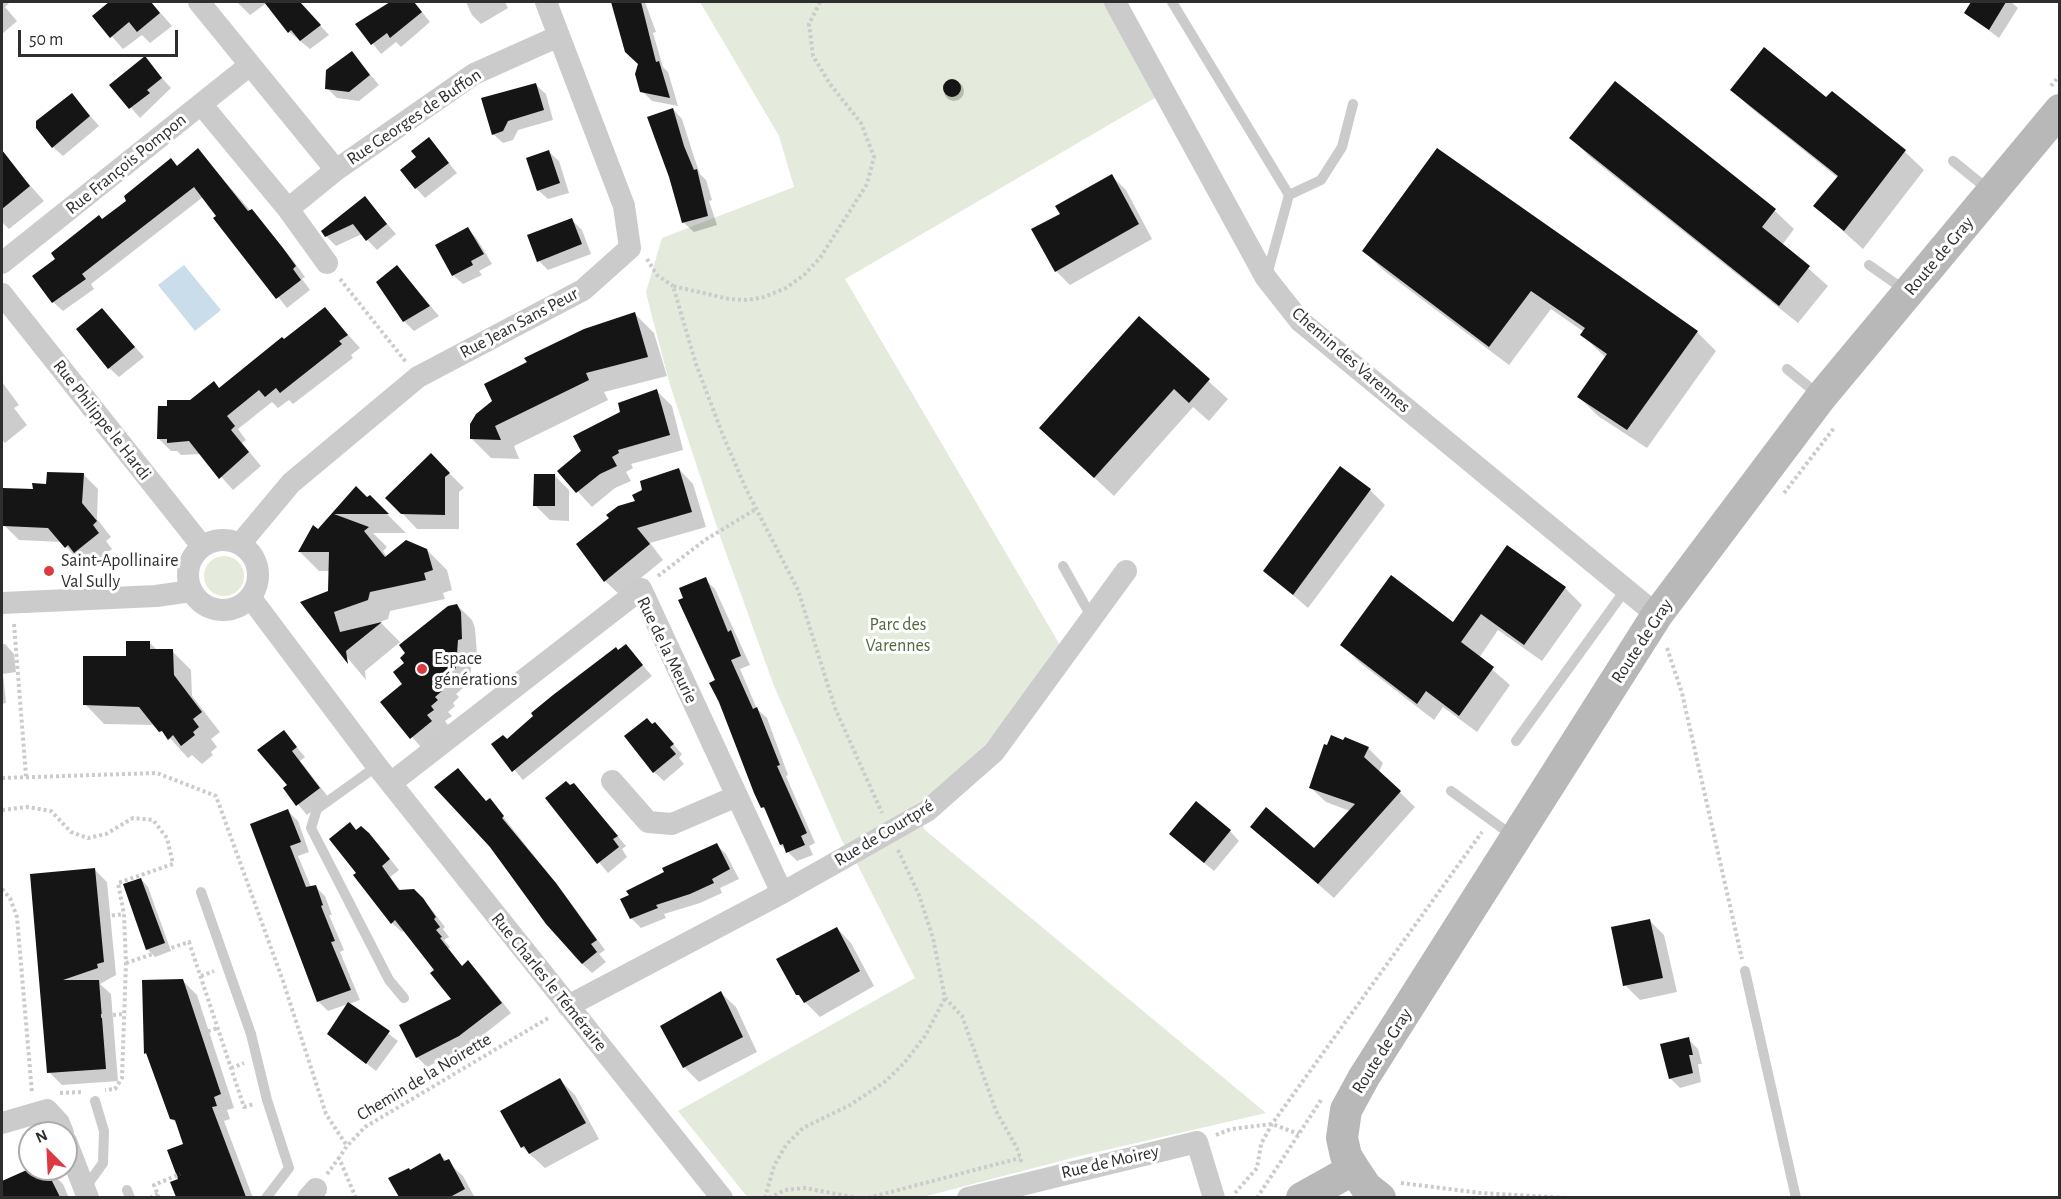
<!DOCTYPE html>
<html>
<head>
<meta charset="utf-8">
<style>
  body { margin:0 }
  #map { position:relative; width:2061px; height:1199px; overflow:hidden; background:#fff; font-family:"Alegreya Sans",sans-serif }
  canvas { display:block }
  .frame { position:absolute; inset:0; border:3px solid #2e2e2e; pointer-events:none }
  .north { position:absolute; left:18px; top:1121px; width:60px; height:60px; box-sizing:border-box; background:#fff; border:2px solid #ababab; border-radius:50%; rotate:336deg; font-size:16px; font-weight:700; line-height:24px; text-align:center; color:#2e2e2e }
  .north::after { content:''; display:block; margin:auto; width:21px; height:27px; background:#dc3a43; clip-path:polygon(50% 0,100% 100%,50% 72%,0 100%) }
  .scale { position:absolute; left:18px; top:30px; width:160px; height:27px; box-sizing:border-box; border:3px solid #2e2e2e; border-top:0; padding-left:8px; font-size:18px; line-height:21px; white-space:nowrap; color:#2e2e2e; -webkit-text-stroke:4px #fff; paint-order:stroke }
</style>
</head>
<body>
<div id="map">
<canvas width="2061" height="1199"></canvas>
<div class="frame"></div>
<div class="north">N</div>
<div class="scale">50 m</div>
</div>
<script>
const g = document.querySelector('canvas').getContext('2d');
g.lineJoin = 'round';
function fill(path, color) {
  g.fillStyle = color;
  g.fill(path, 'evenodd');
}
function shape(rows) {
  const path = new Path2D();
  for (const r of rows) {
    if (r.length === 3) {
      path.moveTo(r[0] + r[2], r[1]);
      path.arc(r[0], r[1], r[2], 0, 2 * Math.PI);
      continue;
    }
    path.moveTo(r[0], r[1]);
    for (let i = 2; i < r.length; i += 2) path.lineTo(r[i], r[i + 1]);
  }
  return path;
}
function trace(path, color, width, dash) {
  g.strokeStyle = color;
  g.lineWidth = width;
  g.lineCap = dash ? 'butt' : 'round';
  g.setLineDash(dash || []);
  g.stroke(path);
}
function drawText(font, color, halo, rows, align = 'center') {
  g.font = font + ' "Alegreya Sans",sans-serif';
  g.lineWidth = 6;
  g.setLineDash([]);
  g.textBaseline = 'middle';
  g.strokeStyle = halo;
  g.fillStyle = color;
  for (const [text, x, y, turn = 0] of rows) {
    g.save();
    g.translate(x, y);
    g.rotate((+turn || 0) * Math.PI / 180);
    g.textAlign = isNaN(turn) ? turn : align;
    if (halo) g.strokeText(text, 0, 0);
    g.fillText(text, 0, 0);
    g.restore();
  }
}
fill(shape([
  [700,2,1107,2,1160,95,845,279,1060,645,987,743,913,811,925,830,1266,1113,1080,1156,923,1197,748,1198,678,1111,915,978,855,860,842,841,774,686,721,539,670,385,650,309,646,292,662,238,794,187,779,136],
  [224,576,20]
]), '#e4ebdd');
fill(shape([
  [184,265,221,310,195,331,158,285]
]), '#caddea');
fill(shape([
  [2,2,10,2,5,7,17,21,2,34],
  [112,2,151,2,172,26,150,43,142,35,123,49,94,16],
  [237,2,268,2,250,15],
  [292,2,299,2,329,35,310,49,289,32,275,14],
  [393,2,414,2,430,22,401,47,396,42,381,54,357,24],
  [466,2,505,2,508,8,481,24,472,15],
  [612,2,645,2,656,32,653,33,663,67,668,72,678,106,652,101,642,91,640,64,627,51],
  [1973,2,2011,2,2018,8,1999,38,1966,13],
  [352,53,379,85,359,101,337,98,327,88],
  [144,58,171,88,140,118,111,85],
  [954,91,10],
  [1615,83,1775,211,1794,229,1782,245,1828,286,1798,323,1590,157,1571,138],
  [536,85,546,94,553,120,518,130,513,140,503,143,493,134],
  [1732,90,1827,99,1832,93,1905,152,1924,170,1863,249,1815,206,1838,178,1751,108],
  [72,95,99,126,63,156,53,147],
  [673,109,682,119,694,157,700,174,706,180,712,200,709,201,717,225,694,232,684,223,671,177],
  [429,139,457,173,425,198,416,188,418,157],
  [198,150,292,259,305,277,302,279,310,290,287,308,215,218,218,216,203,197,91,284,94,289,63,311,53,302,57,259,102,220],
  [1437,150,1697,332,1716,351,1647,448,1598,416,1579,397,1606,358,1582,335,1584,332,1551,309,1509,365,1383,270,1364,251],
  [549,152,559,161,569,193,548,199,538,190],
  [3,155,44,201,9,229,2,222],
  [1112,176,1126,190,1152,239,1070,285,1056,271],
  [365,198,396,234,377,250,362,234,336,246,326,236],
  [572,220,582,230,591,254,548,270,539,261],
  [468,229,477,239,492,264,479,271,482,275,463,284,453,275],
  [397,267,439,316,414,331,404,321],
  [325,309,360,348,351,355,353,358,293,404,289,400,278,408,272,402,238,429,246,440,242,443,261,466,233,490,201,454,181,455,177,451,171,451,158,438,169,408,220,389],
  [102,310,144,357,119,377,109,368],
  [634,313,654,333,667,376,604,392,608,400,514,446,519,459,491,458,471,438],
  [1139,318,1228,399,1209,421,1193,407,1114,496,1041,428],
  [2,382,19,405,14,408,27,425,5,443,2,440],
  [657,391,672,406,683,450,631,464,633,468,626,472,631,481,615,488,592,507,559,471,622,412],
  [431,455,464,488,459,492,459,529,417,529,402,513],
  [679,469,693,484,706,527,650,543,663,560,620,595,605,581,638,502],
  [83,474,98,489,97,519,111,537,106,541,112,549,90,567,83,560,80,562,62,542,19,540,4,525,34,490],
  [554,475,569,490,569,521,550,520,535,505],
  [356,488,367,499,370,497,406,533,373,533,387,547,383,551,387,557,427,550,447,570,452,590,443,593,445,599,390,611,388,619,380,622,400,642,365,671,366,680,302,603,329,592,330,571,319,571,300,552],
  [1370,490,1385,505,1308,608,1265,571],
  [1508,547,1565,588,1582,605,1542,661,1498,630,1479,658,1510,685,1477,732,1443,707,1434,720,1359,662,1342,645,1454,624],
  [705,579,715,589,750,665,740,669,757,709,767,718,788,775,786,776,815,843,809,846,813,855,797,861,781,845,768,812,762,807,711,684,717,681,685,598],
  [457,605,472,620,475,628,477,654,472,654,470,682,456,694,459,697,453,703,455,706,448,712,452,716,445,721,448,725,426,753,382,702,404,684,406,663],
  [149,642,157,650,172,651,191,670,192,696,220,732,211,739,217,747,211,752,213,755,202,764,192,755,188,758,158,725,104,724,85,704,128,657],
  [2,644,5,644,14,654,16,672,3,674,6,703,2,704],
  [626,646,652,676,523,780,493,745,507,741],
  [655,724,682,754,679,758,684,764,664,781,654,772,652,726],
  [284,732,305,757,300,761,329,798,307,815,285,789,289,786],
  [1368,748,1383,763,1379,772,1415,807,1334,898,1252,827,1314,850,1350,811,1326,802,1311,788],
  [583,794,626,846,622,849,627,857,608,873,547,799],
  [490,800,565,895,605,950,599,954,606,962,592,973,575,957,471,823],
  [288,811,298,821,309,852,298,856,311,887,315,886,325,896,332,915,329,915,344,950,340,952,360,1000,349,1004,398,1041,376,1071,328,1033,348,1004,328,1011,318,1001,252,825],
  [357,831,378,844,399,870,390,877,401,891,424,901,432,910,445,927,443,929,449,937,444,940,450,947,448,949,463,967,468,962,478,972,511,1013,469,1046,427,1067,417,1057,401,1026,453,999,436,970,405,930,402,932,392,923,355,875,358,873],
  [1230,831,1239,841,1214,871,1180,843],
  [717,845,726,854,739,879,720,888,722,893,700,903,664,914,666,918,641,928,631,918],
  [95,870,107,882,116,975,100,984,111,994,118,1081,62,1085,49,1072,32,875],
  [141,879,148,887,171,951,155,957,147,949],
  [1649,920,1664,935,1677,992,1640,1000,1625,985],
  [837,928,851,943,874,986,820,1017,797,994],
  [183,981,197,995,234,1108,227,1110,230,1119,224,1121,253,1198,178,1198,172,1183,180,1180,185,1145,178,1125,171,1118,150,1058,145,1053],
  [721,993,736,1007,757,1052,699,1082,684,1067],
  [1688,1039,1698,1049,1702,1064,1698,1064,1701,1082,1680,1088,1670,1078],
  [560,1080,575,1095,599,1139,545,1168,522,1147],
  [440,1155,463,1176,475,1198,402,1198,390,1179,410,1172],
  [32,1169,48,1169,63,1184,69,1198,2,1198,2,1183]
]), '#0003');
fill(shape([
  [109,2,151,2,160,13,137,32,129,22,110,38,92,16],
  [264,2,300,2,321,25,300,41,291,30,288,33],
  [390,2,414,2,422,12,390,38,387,33,371,45,355,24],
  [611,2,641,2,656,62,659,61,670,98,640,92,635,74,638,64,625,52],
  [1971,2,2006,2,1989,30,1964,13],
  [1764,47,1826,97,1832,91,1906,150,1844,231,1813,206,1838,176,1730,90],
  [352,51,370,75,349,92,325,89,326,70],
  [145,56,162,78,147,90,150,93,129,109,109,85],
  [952,88,9],
  [1615,81,1776,209,1762,227,1810,266,1779,306,1569,138],
  [536,83,544,110,508,121,503,131,492,135,481,98],
  [72,93,90,116,52,148,36,128,36,121],
  [673,108,684,146,694,170,697,169,708,216,682,223,669,177,647,117],
  [429,137,449,163,415,189,400,170,416,157,411,151],
  [198,148,248,211,252,209,283,248,296,266,293,269,301,280,276,299,213,218,216,216,194,187,82,274,86,279,52,303,32,276,55,259,51,253,99,215,102,219,126,201,124,196,171,158,177,166],
  [1437,148,1698,331,1627,430,1577,397,1607,354,1580,335,1585,328,1531,291,1489,347,1362,251],
  [2,150,30,186,2,209],
  [549,150,560,183,537,191,526,158],
  [1112,174,1139,224,1055,272,1031,229,1060,214,1055,206],
  [365,196,387,224,366,241,353,224,325,237,321,231],
  [572,218,582,244,537,262,527,235],
  [468,227,484,254,471,261,473,265,452,276,435,245],
  [397,265,430,306,403,322,376,282],
  [325,307,348,335,339,341,342,344,280,393,276,388,265,397,259,390,227,416,235,426,231,430,249,452,219,479,189,441,167,443,167,439,157,439,158,406,167,406,167,400,190,400,214,381,219,388,282,337,284,339],
  [102,308,135,347,108,369,76,329],
  [635,312,648,357,586,373,589,380,495,426,501,440,470,439,470,424,476,414,492,401,484,384,527,362,524,358,584,329],
  [1139,316,1210,379,1189,403,1174,389,1094,478,1039,428],
  [657,389,670,435,618,450,619,453,612,457,617,466,600,474,576,493,557,471,581,451,573,436,620,412,618,403],
  [431,453,450,473,445,477,445,515,401,514,385,498],
  [1340,466,1371,489,1293,595,1263,571],
  [679,468,692,512,637,528,650,544,604,582,576,544,609,518,606,515,618,506,635,501,632,495,642,490,640,481],
  [47,472,84,473,82,503,97,521,93,525,99,533,74,553,68,545,65,548,48,528,3,526,3,488,33,489,32,483,46,484],
  [534,474,555,474,555,506,533,506],
  [356,486,367,497,370,495,389,514,334,514,369,527,364,531,385,557,406,540,427,549,433,570,424,573,426,580,370,592,368,600,334,612,340,632,382,622,346,651,348,664,300,602,328,591,329,552,298,552,313,525,318,529],
  [1507,545,1566,587,1524,645,1481,614,1461,642,1494,667,1459,716,1426,691,1417,704,1340,645,1391,575,1453,622],
  [706,577,728,632,731,630,741,656,731,660,753,709,757,707,780,765,777,766,807,833,801,836,805,845,786,853,783,844,780,845,764,807,761,808,754,793,719,702,709,683,715,680,678,600,683,598,679,588],
  [457,604,461,612,462,639,458,640,456,668,442,678,446,682,439,687,442,691,435,697,438,700,431,706,434,710,427,715,432,721,410,739,380,702,402,684,393,672,404,663,400,658,405,653,399,645,448,606],
  [126,641,150,641,150,649,173,649,174,675,202,712,193,719,199,727,193,732,195,735,181,746,173,735,168,740,162,731,159,732,139,707,83,705,83,656,126,656],
  [626,644,643,665,512,772,491,744,503,735,507,739,533,716,531,713,553,695,616,647,618,650],
  [647,718,652,724,655,722,674,744,670,747,676,754,653,773,624,736],
  [284,730,297,747,292,751,320,788,296,806,283,788,287,785,257,750],
  [1331,735,1343,740,1345,737,1369,747,1364,757,1401,791,1318,884,1250,827,1266,807,1314,848,1355,804,1309,788,1324,744,1327,745],
  [458,768,486,801,490,798,504,816,502,818,556,883,597,940,591,944,597,952,582,964,546,924,490,847,434,787],
  [566,781,570,785,574,783,618,836,613,839,619,847,597,864,545,798],
  [1196,801,1231,830,1204,863,1169,834],
  [288,809,301,842,290,846,306,887,316,885,323,905,321,906,335,941,331,942,351,990,317,1002,250,824],
  [350,822,356,830,361,826,369,833,390,859,382,866,399,890,414,889,423,898,436,917,434,919,440,927,436,930,442,937,440,938,462,966,468,960,502,1003,459,1036,416,1058,399,1025,451,999,430,973,434,970,395,920,391,924,353,875,356,873,329,839],
  [717,843,730,869,712,879,714,883,690,894,656,905,658,908,630,919,620,899,629,895,626,891,664,872,662,868],
  [95,868,104,962,97,964,98,968,63,980,99,980,106,1069,47,1073,30,874],
  [141,878,165,943,146,950,123,884],
  [1650,919,1663,978,1623,986,1611,927],
  [837,927,860,971,804,1003,799,995,796,995,776,959],
  [183,979,221,1094,214,1097,217,1106,212,1107,246,1197,176,1197,170,1182,178,1179,167,1150,183,1144,175,1120,170,1119,146,1053,144,1054,142,980],
  [721,991,743,1037,683,1068,660,1026],
  [348,1002,390,1031,366,1064,327,1034],
  [1689,1037,1693,1055,1689,1055,1693,1073,1669,1079,1660,1044],
  [560,1078,586,1123,529,1154,524,1146,521,1148,500,1111],
  [440,1153,444,1161,449,1159,465,1189,450,1197,399,1197,388,1178,409,1168,410,1170],
  [29,1169,46,1169,60,1197,2,1197,2,1181]
]), '#151515');
trace(shape([
  [820,2,809,24,813,56,830,84,861,123,874,157,867,184,820,258,804,275,786,288,764,297,747,300,729,299,673,286,696,364,722,433,746,489,798,590,835,708,882,813],
  [2051,86,2060,75],
  [647,259,657,275,673,286],
  [340,279,406,362],
  [1784,493,1834,428],
  [658,576,705,540,756,509],
  [14,624,26,776],
  [1667,648,1682,693,1742,959],
  [2,778,157,773,216,796,283,981,326,1114,347,1146],
  [2,810,27,807,51,811,71,832,88,838,106,834,133,818,153,820,167,838,173,864,118,883,124,914,126,963,122,1078,115,1089,105,1090],
  [898,850,919,895,933,938,945,998,962,1016,996,1111,1017,1148,1022,1164],
  [2,889,10,898,17,917,32,1093],
  [100,917,124,914],
  [126,963,189,942,244,1107,254,1104],
  [201,976,214,971],
  [101,1016,124,1014],
  [202,1033,218,1028],
  [231,1068,244,1063],
  [60,1093,83,1092],
  [1216,1135,1231,1129,1272,1124,1299,1134],
  [327,1174,339,1158],
  [1401,1183,1481,1193,1567,1198],
  [1235,1193,1257,1168,1261,1144,1272,1124,1482,832],
  [150,1198,158,1194],
  [159,1198,154,1185,180,1174],
  [356,1198,339,1158,347,1146,365,1127,550,1017],
  [765,1198,774,1166,786,1145,803,1128,850,1105,886,1081,905,1062,925,1036,945,998],
  [769,1198,785,1190,805,1188,858,1198],
  [868,1198,1020,1158],
  [1257,1198,1321,1100]
]), '#cbcbcb', 4, [3, 3]);
trace(shape([
  [1172,2,1289,195],
  [1953,161,1990,191],
  [1869,265,1906,291],
  [1267,275,1289,195,1321,180,1342,147,1353,104],
  [1787,369,1819,395],
  [1063,566,1092,618],
  [1516,741,1626,589],
  [377,766,317,809,311,828,389,980,404,998],
  [1451,791,1513,836],
  [201,892,251,1034,267,1100,289,1168,266,1198],
  [1745,971,1796,1198],
  [85,1188,103,1163,104,1131,95,1101],
  [127,1190,130,1198]
]), '#cbcbcb', 10);
trace(shape([
  [199,2,336,170,288,209,201,104],
  [1115,2,1266,278,1300,321,1657,615],
  [336,170,474,74,559,36],
  [288,209,327,263],
  [2,263,250,65],
  [2,294,202,546],
  [223,575,35],
  [245,546,245,538,291,483,418,377,583,290,630,248,624,206,546,2],
  [250,597,377,766,722,1198],
  [2,603,156,596,191,591],
  [612,781,648,822,672,824,737,796],
  [391,783,641,589,782,893],
  [568,1006,782,893,927,811,994,752,1126,571],
  [2,1123,47,1110,59,1123,63,1133],
  [66,1141,88,1198],
  [308,1198,316,1189],
  [968,1198,1197,1142,1214,1198]
]), '#cbcbcb', 22);
trace(shape([
  [1302,1198,1354,1169],
  [1380,1198,1366,1187,1354,1169,1346,1156,1342,1138,1346,1110,1364,1077,1657,615,1821,397,2060,110]
]), '#b8b8b8', 32);
for (const [x, y, r, color] of [
  [49,571,6,"#dc3a43"],
  [422,669,6,"#dc3a43"]
]) {
  const dot = new Path2D();
  dot.arc(x, y, r, 0, 2 * Math.PI);
  g.fillStyle = color;
  g.fill(dot);
  trace(dot, '#fff', 2);
}
drawText('18px', '#2e2e2e', '#fff', [
  ["Rue Georges de Buffon",414,117,-34],
  ["Rue François Pompon",126,164,-39],
  ["Route de Gray",1939,256,-50],
  ["Rue Jean Sans Peur",519,323,-28],
  ["Chemin des Varennes",1351,360,41],
  ["Rue Philippe le Hardi",102,420,52],
  ["Route de Gray",1642,641,-57],
  ["Rue de la Meurie",667,650,64],
  ["Rue de Courtpré",884,833,-31],
  ["Rue Charles le Téméraire",549,982,51],
  ["Route de Gray",1382,1051,-58],
  ["Chemin de la Noirette",424,1077,-31],
  ["Rue de Moirey",1110,1162,-13]
]);
drawText('18px', '#2e2e2e', '#fff', [
  ["Saint-Apollinaire",61,561],
  ["Val Sully",61,582],
  ["Espace",434,659],
  ["générations",434,680]
], 'left');
drawText('18px', '#51683e', '#fff', [
  ["Parc des",898,625],
  ["Varennes",898,646]
]);
</script>
</body>
</html>
